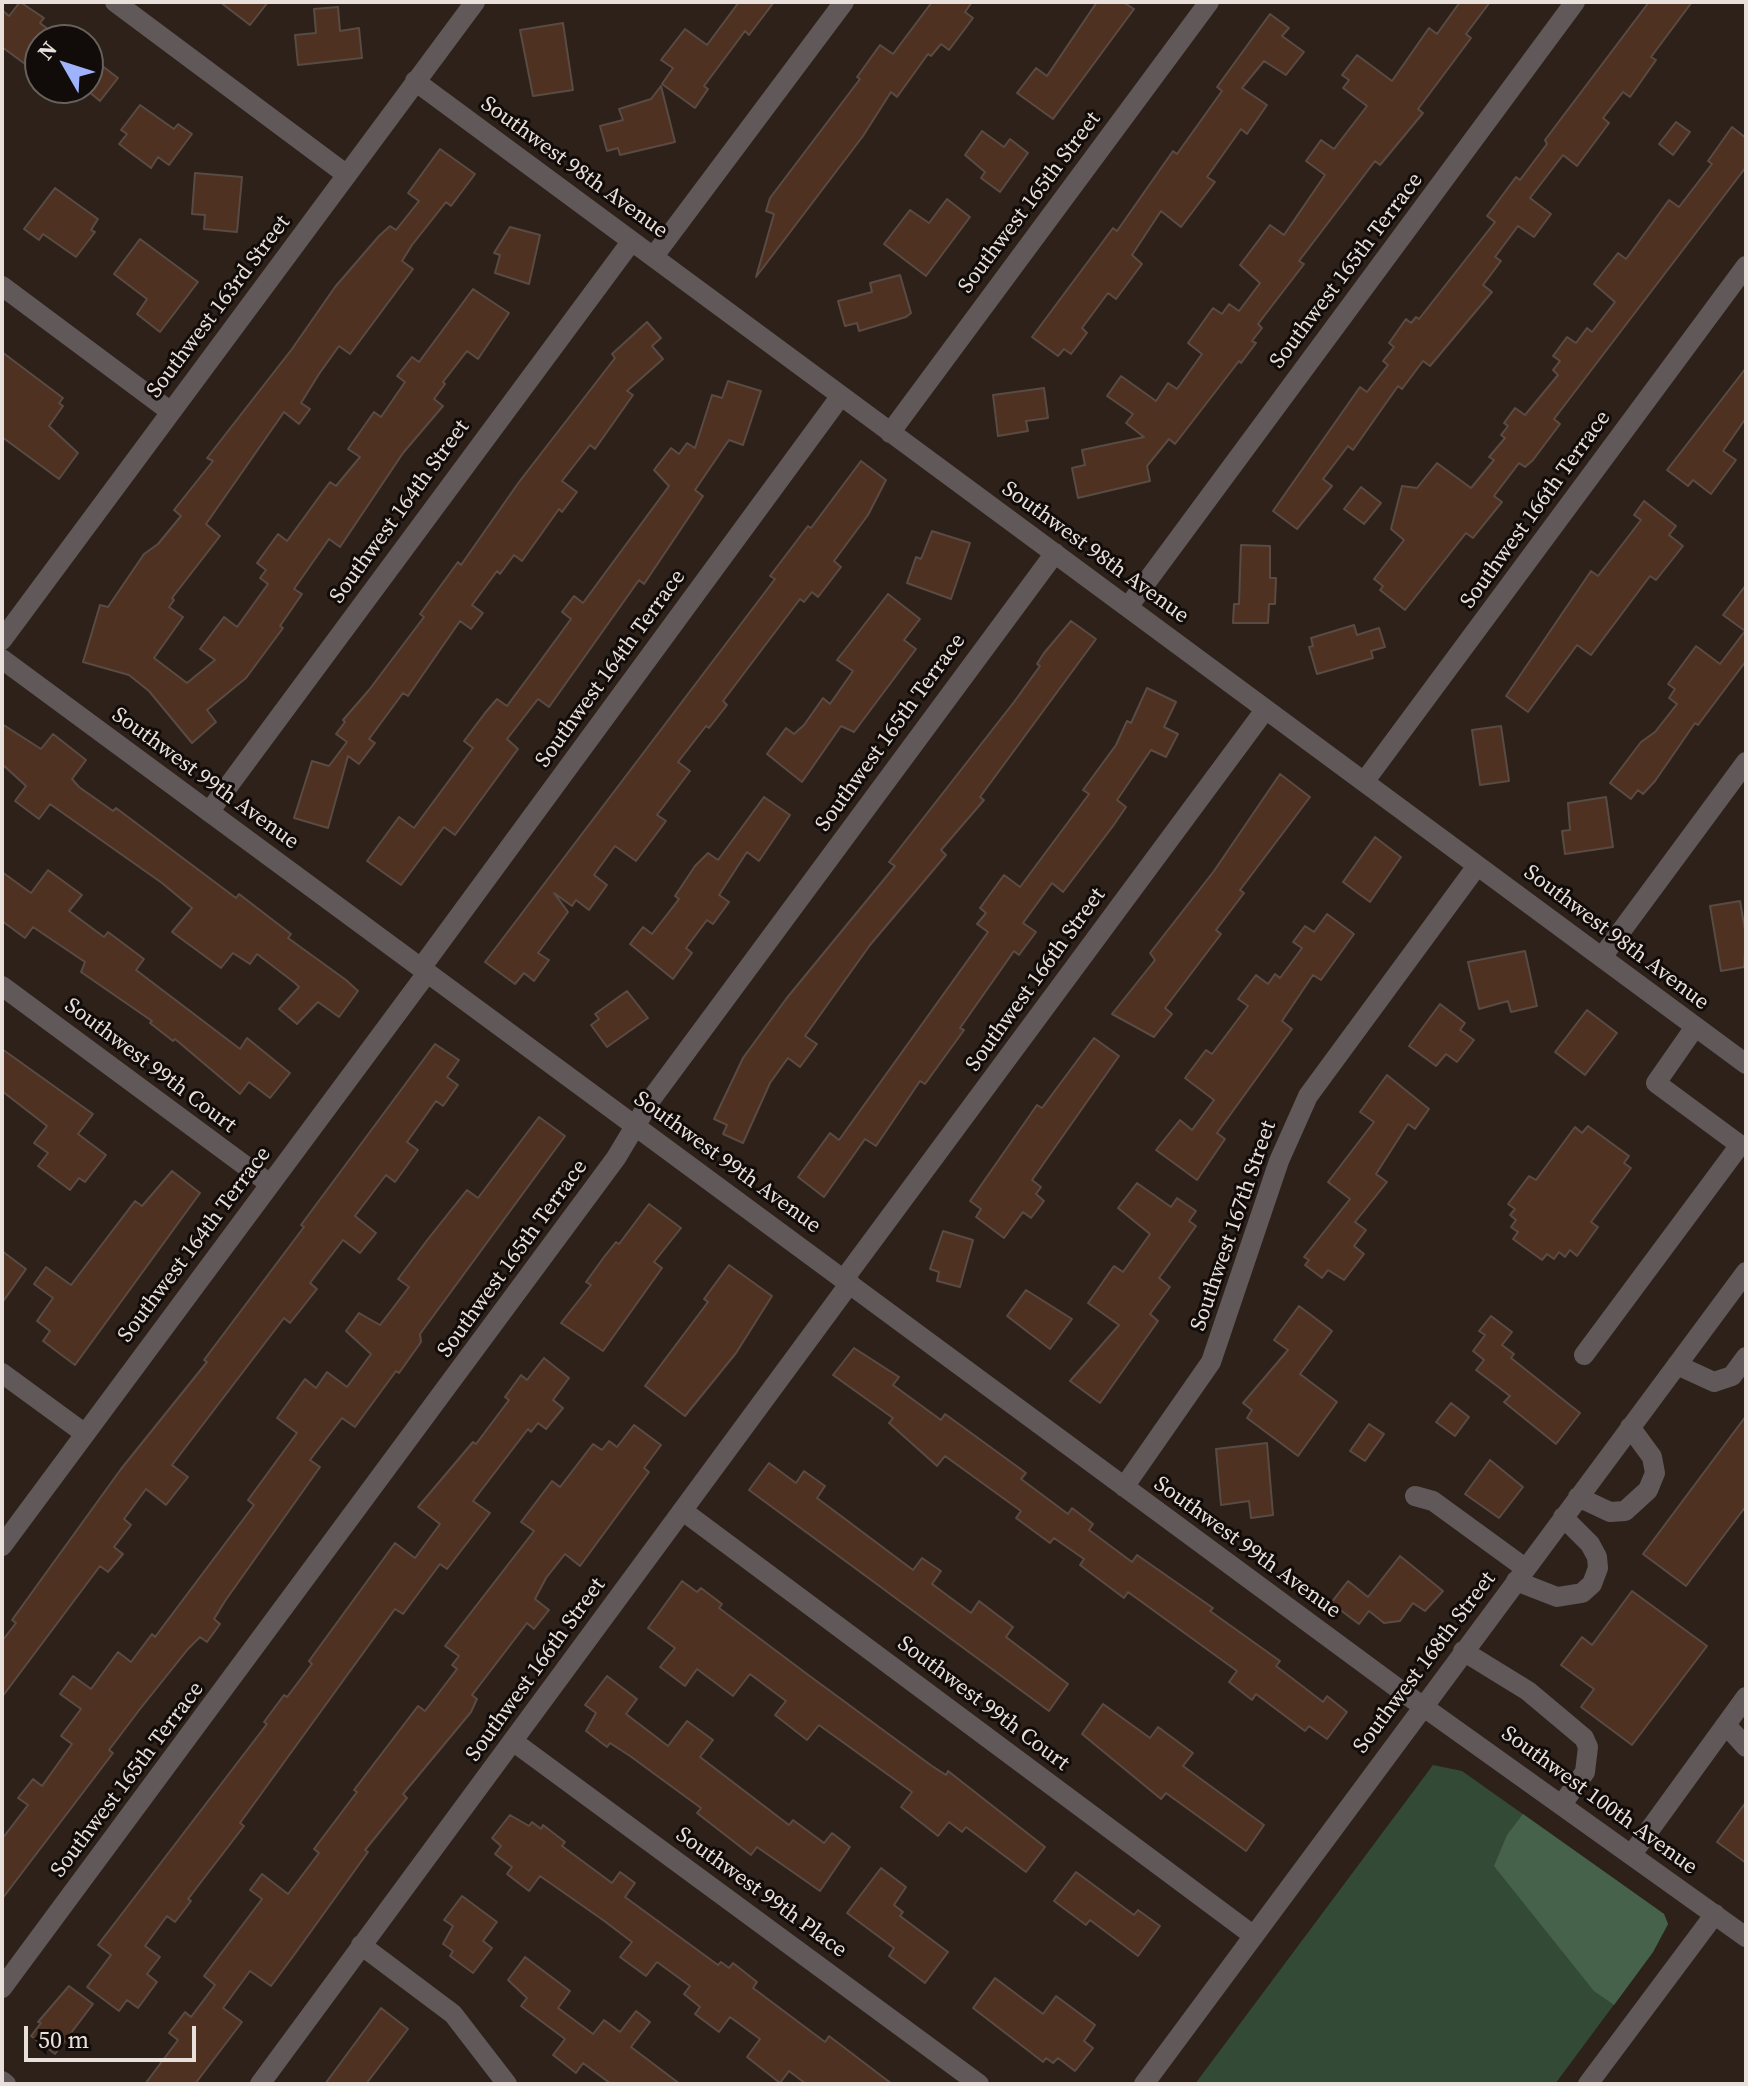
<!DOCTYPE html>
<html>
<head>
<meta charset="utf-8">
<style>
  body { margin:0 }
  #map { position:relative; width:1748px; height:2086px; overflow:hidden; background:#2d211a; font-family:"Source Serif 4",serif }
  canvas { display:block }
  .frame { position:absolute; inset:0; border:4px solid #e9e0db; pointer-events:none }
  .north { position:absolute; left:24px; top:24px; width:80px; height:80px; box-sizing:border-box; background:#110c09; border:2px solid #67615d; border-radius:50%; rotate:309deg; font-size:22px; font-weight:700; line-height:32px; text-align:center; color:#e9e0db }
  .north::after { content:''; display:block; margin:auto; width:28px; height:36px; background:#9fb3fd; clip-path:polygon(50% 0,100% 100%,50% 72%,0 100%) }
  .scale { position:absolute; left:24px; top:2026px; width:172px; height:36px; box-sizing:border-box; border:4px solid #e9e0db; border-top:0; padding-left:10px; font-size:24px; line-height:28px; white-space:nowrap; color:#e9e0db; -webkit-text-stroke:6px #110c09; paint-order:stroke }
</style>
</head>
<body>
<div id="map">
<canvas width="1748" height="2086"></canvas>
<div class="frame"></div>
<div class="north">N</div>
<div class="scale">50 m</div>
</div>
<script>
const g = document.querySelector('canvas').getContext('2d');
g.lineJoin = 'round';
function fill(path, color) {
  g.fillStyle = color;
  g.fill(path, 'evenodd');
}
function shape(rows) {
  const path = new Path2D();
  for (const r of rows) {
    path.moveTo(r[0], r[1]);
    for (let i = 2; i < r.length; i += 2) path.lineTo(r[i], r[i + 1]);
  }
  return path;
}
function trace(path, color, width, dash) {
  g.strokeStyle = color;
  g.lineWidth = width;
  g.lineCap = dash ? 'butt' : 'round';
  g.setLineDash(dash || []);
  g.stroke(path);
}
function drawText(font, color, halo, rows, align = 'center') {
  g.font = font + ' "Source Serif 4",serif';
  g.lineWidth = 6;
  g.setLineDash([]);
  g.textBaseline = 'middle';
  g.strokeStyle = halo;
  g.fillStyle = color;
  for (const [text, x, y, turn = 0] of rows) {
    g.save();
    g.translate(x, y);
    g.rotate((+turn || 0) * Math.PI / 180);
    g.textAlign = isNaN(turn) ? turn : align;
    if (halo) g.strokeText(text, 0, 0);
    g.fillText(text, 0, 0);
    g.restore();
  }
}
fill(shape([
  [1433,1765,1462,1771,1664,1914,1668,1924,1653,1952,1555,2084,1195,2084]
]), '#334b36');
fill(shape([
  [1523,1814,1664,1914,1668,1924,1653,1952,1614,2005,1594,1991,1494,1866,1507,1835]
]), '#47624a');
const building = shape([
  [20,2,44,18,40,23,62,40,40,40,40,75,2,47,2,10,9,16,20,2],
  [220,2,268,2,250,25,220,2],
  [739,2,774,2,749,35,745,31,704,86,708,89,695,108,662,84,673,68,661,60,685,29,707,45,739,2],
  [932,2,972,2,965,12,973,18,949,50,941,44,931,56,928,54,897,97,891,92,863,136,756,277,774,214,766,211,770,198,860,79,857,77,880,45,893,54,932,2],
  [1097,2,1123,2,1134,9,1053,119,1017,93,1036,68,1047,76,1097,2],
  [1460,2,1490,2,1466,34,1471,38,1418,109,1423,113,1380,165,1375,161,1299,261,1304,264,1258,324,1262,328,1252,341,1256,343,1241,363,1239,361,1175,444,1169,439,1147,466,1150,481,1078,498,1072,468,1085,465,1082,450,1144,437,1126,423,1133,414,1107,396,1121,376,1156,401,1168,383,1177,389,1202,354,1188,343,1213,308,1222,314,1229,304,1239,311,1260,283,1240,265,1270,225,1284,235,1325,175,1306,161,1321,140,1334,149,1367,106,1343,88,1349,80,1342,75,1357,55,1392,81,1429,28,1437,34,1460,2],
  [1649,2,1692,2,1651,57,1656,60,1630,97,1623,92,1603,118,1609,123,1577,166,1563,155,1530,198,1551,214,1534,237,1518,226,1495,257,1501,261,1483,285,1492,292,1430,366,1423,361,1402,389,1398,386,1353,450,1348,446,1323,479,1332,486,1297,529,1273,511,1360,387,1367,392,1388,365,1383,361,1394,347,1389,343,1406,319,1411,323,1416,317,1419,319,1495,222,1487,216,1516,177,1520,180,1547,144,1545,140,1649,2],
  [338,7,340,31,359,28,362,58,298,65,295,35,316,33,314,9,338,7],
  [1270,14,1289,28,1282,36,1304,52,1286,75,1264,61,1242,88,1267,105,1247,134,1241,129,1207,177,1215,182,1181,227,1161,211,1132,255,1142,264,1116,299,1108,293,1082,328,1087,333,1071,354,1064,349,1058,356,1032,337,1113,228,1117,231,1173,151,1177,154,1222,91,1217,87,1270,14],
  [563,23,573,90,533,96,520,30,563,23],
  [88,55,118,78,100,101,88,91,88,55],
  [661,86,675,142,620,155,618,148,607,151,600,126,623,120,619,109,651,99,661,86],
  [140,105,174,129,178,124,192,134,169,165,158,157,151,168,119,144,127,134,121,130,140,105],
  [1676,122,1690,132,1673,155,1659,144,1676,122],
  [1732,127,1746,138,1746,167,1554,419,1560,424,1533,460,1525,467,1519,463,1494,496,1502,502,1493,513,1473,538,1466,533,1405,610,1380,590,1383,586,1374,579,1404,540,1391,529,1402,486,1417,488,1437,463,1471,488,1494,460,1489,457,1505,438,1501,435,1508,426,1504,423,1515,408,1525,415,1558,375,1553,370,1560,361,1553,356,1567,337,1576,343,1587,328,1592,332,1615,302,1594,284,1618,253,1626,259,1669,200,1679,207,1712,164,1708,161,1732,127],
  [982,131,1004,147,1010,139,1028,153,1000,192,981,178,985,172,965,155,982,131],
  [440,149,475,174,451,206,446,202,412,245,402,261,413,269,350,354,339,346,319,374,301,403,310,409,299,424,284,412,206,524,220,536,172,598,174,600,169,607,183,617,154,658,187,683,215,660,200,649,224,617,237,627,268,584,260,578,266,570,257,563,278,534,287,541,330,482,336,486,360,457,348,449,374,412,381,417,405,382,397,376,412,357,419,362,473,289,509,313,478,359,467,351,443,382,445,384,434,399,443,406,403,453,340,547,329,539,294,589,302,594,280,626,283,628,246,678,207,710,216,722,192,743,149,691,129,675,83,662,100,605,108,607,144,554,158,544,181,516,174,510,213,461,207,458,292,349,335,287,379,236,390,226,396,230,419,201,408,193,440,149],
  [195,173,242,177,237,232,204,229,205,215,192,214,195,173],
  [55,188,98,219,91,230,95,232,76,257,43,234,39,240,24,229,55,188],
  [947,199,970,217,926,276,884,244,910,210,929,223,947,199],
  [510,227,540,235,529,284,495,273,500,255,494,253,510,227],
  [140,239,198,282,160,332,137,314,147,299,114,274,140,239],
  [900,275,911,313,906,317,859,331,857,323,845,326,838,301,872,292,870,283,900,275],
  [647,322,661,338,652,346,663,359,627,391,633,395,595,449,590,445,562,481,577,492,562,512,559,509,522,561,514,555,500,574,497,571,472,605,483,613,471,629,460,621,408,696,403,693,369,739,375,743,359,764,348,756,328,828,294,818,312,761,329,766,347,742,336,734,345,722,343,720,369,690,424,617,420,614,458,562,461,565,519,482,615,358,612,354,647,322],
  [2,352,63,398,59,403,63,406,49,426,78,453,59,479,2,437,2,352],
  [1746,368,1746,418,1723,451,1736,460,1711,494,1693,480,1688,486,1667,470,1746,368],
  [728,381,761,391,743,445,729,440,695,490,703,496,644,584,639,580,549,707,538,699,507,739,518,749,455,835,444,827,401,885,367,861,399,817,414,828,473,748,464,741,485,713,497,699,507,706,530,675,571,619,562,612,574,596,583,603,669,486,654,470,671,448,679,454,687,443,695,448,712,395,722,398,728,381],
  [1044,388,1048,418,1026,421,1028,431,998,436,993,395,1044,388],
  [861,461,886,480,868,515,834,561,841,567,818,597,812,592,804,602,800,599,723,701,727,705,709,728,706,726,678,762,690,771,657,815,666,821,636,861,615,846,594,875,607,885,589,910,576,900,572,906,554,893,568,912,538,953,549,960,534,981,524,973,515,984,485,962,775,579,770,576,808,526,811,528,861,461],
  [1361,487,1381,503,1364,524,1344,509,1361,487],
  [1644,501,1676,526,1669,535,1683,546,1656,580,1650,576,1591,655,1577,645,1528,712,1506,696,1591,571,1598,576,1641,520,1634,515,1644,501],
  [932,531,970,543,951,599,907,583,916,557,921,559,932,531],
  [1241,545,1270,546,1270,578,1276,578,1275,604,1269,604,1268,623,1233,623,1234,604,1239,604,1241,545],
  [1746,585,1746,661,1698,725,1695,723,1655,781,1643,794,1638,790,1631,799,1610,783,1641,742,1655,732,1677,704,1669,698,1675,689,1668,684,1696,646,1720,664,1745,631,1723,615,1746,585],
  [888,594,920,619,904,640,916,649,854,732,841,726,802,782,767,754,786,728,794,734,804,725,823,698,830,704,853,671,837,660,888,594],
  [1071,621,1096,639,980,797,984,800,941,850,946,855,870,945,805,1036,817,1044,800,1067,788,1058,770,1083,743,1143,723,1134,727,1125,714,1119,743,1058,786,999,895,866,889,862,1014,702,1040,666,1037,664,1044,653,1071,621],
  [1354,625,1357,635,1379,628,1385,647,1371,651,1373,658,1317,674,1309,647,1313,646,1311,638,1354,625],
  [1147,688,1176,702,1164,727,1178,734,1166,757,1151,750,1117,800,1126,807,1113,826,1063,892,1052,883,1023,923,1036,932,1019,955,1014,951,960,1028,964,1030,925,1084,920,1081,876,1146,865,1139,824,1197,798,1177,830,1133,839,1140,988,932,977,924,986,913,980,908,1004,875,1020,887,1089,794,1083,790,1116,745,1127,721,1131,723,1147,688],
  [2,724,41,749,53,734,86,760,72,779,79,787,113,811,116,808,236,898,239,894,291,934,288,938,346,980,358,991,339,1017,318,1002,297,1024,279,1009,299,987,295,983,257,954,250,964,233,953,221,968,172,932,192,908,162,883,50,804,39,819,15,801,26,786,2,764,2,724],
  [1501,726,1509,781,1480,785,1472,730,1501,726],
  [1280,774,1310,797,1240,890,1244,893,1216,930,1221,934,1165,1008,1172,1014,1154,1037,1112,1014,1155,960,1150,953,1214,871,1280,774],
  [764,797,790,815,759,861,747,852,719,895,729,902,713,924,707,920,686,948,692,953,673,979,630,944,643,927,652,934,679,899,675,896,695,866,708,853,718,860,764,797],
  [1606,797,1613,847,1565,854,1562,831,1570,830,1568,803,1606,797],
  [1375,837,1401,857,1370,902,1343,882,1375,837],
  [48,870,82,895,69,911,104,937,108,932,144,959,136,970,240,1049,247,1038,290,1073,270,1098,249,1082,240,1094,175,1039,173,1041,150,1023,152,1021,81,972,85,962,33,927,25,938,2,921,2,872,31,893,48,870],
  [1740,901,1746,936,1744,967,1721,971,1710,906,1740,901],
  [1327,914,1354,934,1321,980,1313,975,1282,1021,1292,1029,1217,1133,1225,1139,1197,1180,1156,1150,1180,1120,1192,1130,1214,1100,1185,1078,1206,1050,1212,1054,1248,1006,1238,999,1256,975,1268,984,1275,974,1280,978,1302,948,1293,942,1305,926,1314,932,1327,914],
  [1525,951,1537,1006,1511,1012,1508,1001,1479,1009,1468,962,1525,951],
  [627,991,648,1018,607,1047,591,1025,599,1019,595,1014,627,991],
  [1440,1004,1465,1023,1460,1030,1474,1040,1457,1062,1446,1054,1436,1066,1409,1046,1440,1004],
  [1587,1010,1617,1033,1585,1075,1555,1052,1587,1010],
  [1094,1038,1119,1056,1032,1180,1041,1187,1036,1194,1044,1201,1031,1218,1023,1212,1004,1238,976,1217,981,1209,970,1201,1037,1105,1042,1108,1094,1038],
  [435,1044,459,1060,447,1077,458,1085,443,1106,436,1101,407,1142,418,1150,395,1182,386,1175,355,1216,376,1233,360,1253,343,1240,310,1283,317,1289,290,1323,284,1318,172,1465,188,1477,166,1505,146,1489,124,1519,131,1525,114,1547,123,1554,108,1572,100,1566,2,1697,2,1641,16,1623,12,1620,121,1469,207,1362,204,1360,304,1227,301,1225,435,1044],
  [2,1049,93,1114,78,1134,106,1155,85,1182,79,1178,70,1190,38,1166,48,1153,34,1143,47,1126,2,1091,2,1049],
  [1387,1075,1429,1109,1415,1129,1408,1124,1376,1174,1387,1182,1355,1222,1366,1230,1354,1246,1364,1254,1344,1280,1328,1270,1322,1278,1305,1265,1309,1260,1304,1257,1350,1199,1328,1182,1374,1122,1360,1112,1387,1075],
  [539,1117,565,1136,420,1334,421,1342,399,1373,396,1371,355,1427,342,1418,310,1460,320,1467,225,1601,214,1619,220,1624,207,1642,200,1637,188,1649,140,1709,109,1750,113,1753,2,1899,2,1839,28,1805,18,1798,33,1779,42,1786,72,1744,61,1736,81,1709,60,1694,73,1676,91,1689,118,1652,131,1662,152,1634,155,1637,254,1505,248,1500,297,1433,277,1418,305,1379,316,1388,327,1372,347,1387,371,1354,346,1331,359,1313,380,1325,409,1287,398,1279,428,1239,467,1190,478,1198,539,1117],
  [1588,1126,1629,1156,1624,1163,1631,1168,1591,1222,1598,1227,1577,1256,1570,1250,1565,1257,1559,1252,1554,1259,1547,1254,1542,1260,1513,1239,1518,1232,1511,1227,1516,1220,1510,1215,1515,1209,1508,1204,1529,1176,1536,1180,1575,1127,1582,1133,1588,1126],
  [172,1171,200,1193,75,1365,43,1341,50,1331,37,1321,53,1298,34,1284,46,1267,71,1285,135,1201,142,1206,172,1171],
  [1137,1183,1171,1207,1177,1198,1196,1211,1189,1221,1196,1226,1159,1278,1170,1287,1150,1314,1158,1321,1100,1403,1070,1381,1119,1325,1088,1303,1114,1266,1123,1272,1150,1234,1118,1208,1137,1183],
  [649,1204,681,1228,654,1262,662,1268,603,1351,561,1323,591,1285,586,1282,604,1257,616,1242,619,1244,649,1204],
  [943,1231,973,1240,960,1287,937,1281,939,1272,930,1269,943,1231],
  [2,1251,26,1269,2,1303,2,1251],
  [729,1265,772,1296,736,1353,685,1416,645,1386,708,1302,704,1299,729,1265],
  [1026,1290,1072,1319,1050,1349,1007,1316,1026,1290],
  [1299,1306,1332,1331,1300,1374,1337,1402,1298,1456,1247,1418,1252,1410,1243,1403,1288,1350,1274,1340,1299,1306],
  [1491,1316,1512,1332,1502,1345,1514,1354,1511,1358,1580,1413,1556,1444,1504,1402,1510,1396,1476,1370,1484,1360,1473,1351,1485,1335,1479,1331,1491,1316],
  [854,1348,899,1377,893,1385,941,1420,945,1414,1026,1473,1021,1479,1068,1514,1072,1508,1093,1524,1089,1530,1132,1562,1137,1555,1213,1608,1210,1611,1280,1661,1276,1666,1323,1702,1327,1696,1347,1712,1327,1739,1309,1726,1305,1731,1256,1694,1252,1700,1229,1682,1237,1671,1128,1592,1124,1598,1080,1565,1084,1559,1054,1538,1050,1543,1016,1518,1021,1511,945,1456,937,1466,889,1423,893,1418,833,1375,854,1348],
  [544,1358,569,1378,553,1400,563,1408,546,1429,538,1423,531,1432,528,1429,473,1501,490,1513,447,1569,440,1564,403,1614,395,1609,240,1823,244,1826,188,1899,191,1901,175,1922,167,1916,145,1946,160,1957,147,1974,157,1982,138,2008,127,2000,119,2011,87,1987,111,1955,98,1945,267,1724,264,1722,284,1695,287,1697,312,1664,309,1661,395,1543,415,1558,440,1524,418,1507,473,1442,476,1444,509,1400,505,1397,521,1375,527,1380,544,1358],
  [1451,1403,1469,1417,1455,1436,1436,1422,1451,1403],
  [1746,1416,1746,1506,1686,1586,1643,1554,1746,1416],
  [1369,1424,1384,1434,1365,1461,1350,1451,1369,1424],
  [634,1425,661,1445,644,1468,649,1472,580,1566,565,1554,546,1578,535,1599,549,1610,534,1629,527,1623,472,1695,477,1699,471,1712,403,1794,407,1798,365,1850,368,1852,294,1955,271,1986,250,1971,223,2008,242,2022,195,2084,145,2084,178,2040,169,2033,185,2012,191,2017,215,1985,204,1976,262,1899,250,1890,262,1874,288,1894,319,1853,314,1849,357,1792,354,1790,418,1706,425,1711,457,1669,452,1665,459,1656,445,1646,534,1531,521,1522,552,1481,560,1487,593,1444,602,1450,609,1441,617,1447,634,1425],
  [1267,1443,1273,1515,1251,1518,1249,1501,1221,1505,1216,1449,1267,1443],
  [1490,1460,1523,1487,1499,1518,1465,1494,1490,1460],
  [769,1463,796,1483,804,1471,825,1486,817,1498,913,1570,922,1558,941,1571,932,1584,971,1613,979,1601,1013,1627,1006,1637,1068,1684,1049,1711,749,1490,769,1463],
  [1400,1556,1443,1591,1425,1611,1413,1603,1400,1621,1384,1623,1369,1611,1359,1624,1331,1603,1348,1581,1368,1597,1400,1556],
  [682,1581,697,1592,701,1588,722,1604,719,1608,807,1674,932,1766,946,1775,948,1771,1045,1847,1026,1872,966,1827,962,1832,949,1822,938,1836,901,1807,912,1792,819,1725,807,1740,775,1715,786,1701,750,1674,733,1696,697,1669,685,1686,660,1667,675,1648,648,1628,682,1581],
  [1632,1591,1707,1646,1632,1745,1581,1707,1594,1689,1561,1665,1582,1637,1592,1645,1632,1591],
  [607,1676,637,1699,626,1714,668,1746,687,1721,713,1740,700,1757,789,1825,793,1820,824,1843,832,1833,850,1847,820,1891,757,1847,751,1855,697,1813,701,1808,630,1756,610,1743,607,1747,586,1731,596,1713,585,1705,607,1676],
  [1103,1704,1150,1738,1158,1727,1193,1753,1183,1766,1264,1825,1246,1851,1166,1793,1161,1799,1082,1734,1103,1704],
  [1746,1802,1746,1863,1717,1842,1746,1802],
  [510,1815,529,1826,532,1822,541,1829,543,1825,565,1842,562,1846,612,1883,620,1872,635,1883,625,1897,718,1965,721,1962,729,1968,733,1963,757,1982,753,1988,825,2042,829,2036,892,2084,806,2084,789,2071,780,2083,747,2057,760,2039,730,2017,719,2032,695,2014,700,2007,684,1994,690,1986,657,1962,646,1976,620,1957,632,1942,603,1920,540,1876,529,1891,507,1874,512,1867,495,1854,501,1846,492,1838,510,1815],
  [881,1868,906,1887,894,1905,903,1912,900,1916,948,1952,925,1983,889,1956,894,1948,847,1913,881,1868],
  [1076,1872,1134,1915,1138,1910,1160,1926,1138,1956,1090,1920,1086,1925,1054,1901,1076,1872],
  [462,1896,497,1922,483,1941,492,1948,473,1973,450,1956,453,1951,443,1944,453,1926,444,1920,462,1896],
  [525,1957,570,1991,558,2008,593,2034,604,2020,620,2032,636,2011,650,2022,631,2047,680,2084,611,2084,583,2063,576,2073,553,2055,565,2039,521,2006,527,1998,508,1980,525,1957],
  [995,1978,1043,2014,1056,1996,1095,2025,1084,2041,1093,2048,1075,2071,1058,2058,1053,2063,1046,2058,1043,2062,973,2008,995,1978],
  [69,1986,93,2004,55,2054,31,2036,41,2023,38,2022,69,1986],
  [381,2008,408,2029,366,2084,325,2084,381,2008]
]);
fill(building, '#4e3120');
trace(building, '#594b43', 2);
trace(shape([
  [115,2,347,175],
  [415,81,1746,1064],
  [654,256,844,2],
  [2,286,171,412],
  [890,433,1209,2],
  [1128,607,1575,2],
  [2,640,475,2],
  [2,659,1400,1690,1746,1937],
  [1364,782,1746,266],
  [209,812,631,242],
  [1602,957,1746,762],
  [421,968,840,397],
  [2,986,270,1184],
  [844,1279,1265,710],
  [1584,1355,1740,1145,1656,1083,1695,1027],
  [1677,1365,1714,1382,1732,1376,1746,1357],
  [2,1373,84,1433],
  [1124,1487,1211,1362,1279,1161,1308,1096,1477,866],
  [1415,1496,1433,1501,1525,1568],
  [1578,1497,1610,1512,1625,1511,1648,1490,1655,1473,1652,1457,1630,1427],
  [683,1511,1254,1936],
  [2,1546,427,973],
  [1516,1581,1557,1597,1582,1593,1592,1584,1598,1568,1597,1557,1590,1544,1563,1517],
  [1463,1651,1528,1691,1584,1738,1588,1747,1585,1772,1563,1803],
  [1726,1725,1746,1747],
  [514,1742,979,2084],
  [1632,1854,1746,1697],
  [361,1945,453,2014,507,2084],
  [2,1988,616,1158,652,1098,1055,553],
  [2,2081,6,2084],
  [260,2084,850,1283],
  [1144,2084,1746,1272],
  [1588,2084,1715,1914]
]), '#605859', 20);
drawText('22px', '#e9e0db', '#110c09', [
  ["Southwest 98th Avenue",574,168,36],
  ["Southwest 165th Street",1030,203,-53],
  ["Southwest 165th Terrace",1347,271,-53],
  ["Southwest 163rd Street",219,307,-53],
  ["Southwest 166th Terrace",1536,510,-54],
  ["Southwest 164th Street",400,512,-54],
  ["Southwest 98th Avenue",1095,553,36],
  ["Southwest 164th Terrace",611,669,-54],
  ["Southwest 165th Terrace",891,733,-54],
  ["Southwest 99th Avenue",205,779,36],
  ["Southwest 98th Avenue",1616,938,37],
  ["Southwest 166th Street",1036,980,-54],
  ["Southwest 99th Court",150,1066,37],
  ["Southwest 99th Avenue",727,1163,36],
  ["Southwest 167th Street",1234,1226,-71],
  ["Southwest 164th Terrace",195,1245,-53],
  ["Southwest 165th Terrace",513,1259,-54],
  ["Southwest 99th Avenue",1247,1548,36],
  ["Southwest 168th Street",1425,1663,-53],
  ["Southwest 166th Street",536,1670,-54],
  ["Southwest 99th Court",983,1704,37],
  ["Southwest 165th Terrace",128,1780,-53],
  ["Southwest 100th Avenue",1599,1801,36],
  ["Southwest 99th Place",761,1893,36]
]);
</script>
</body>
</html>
